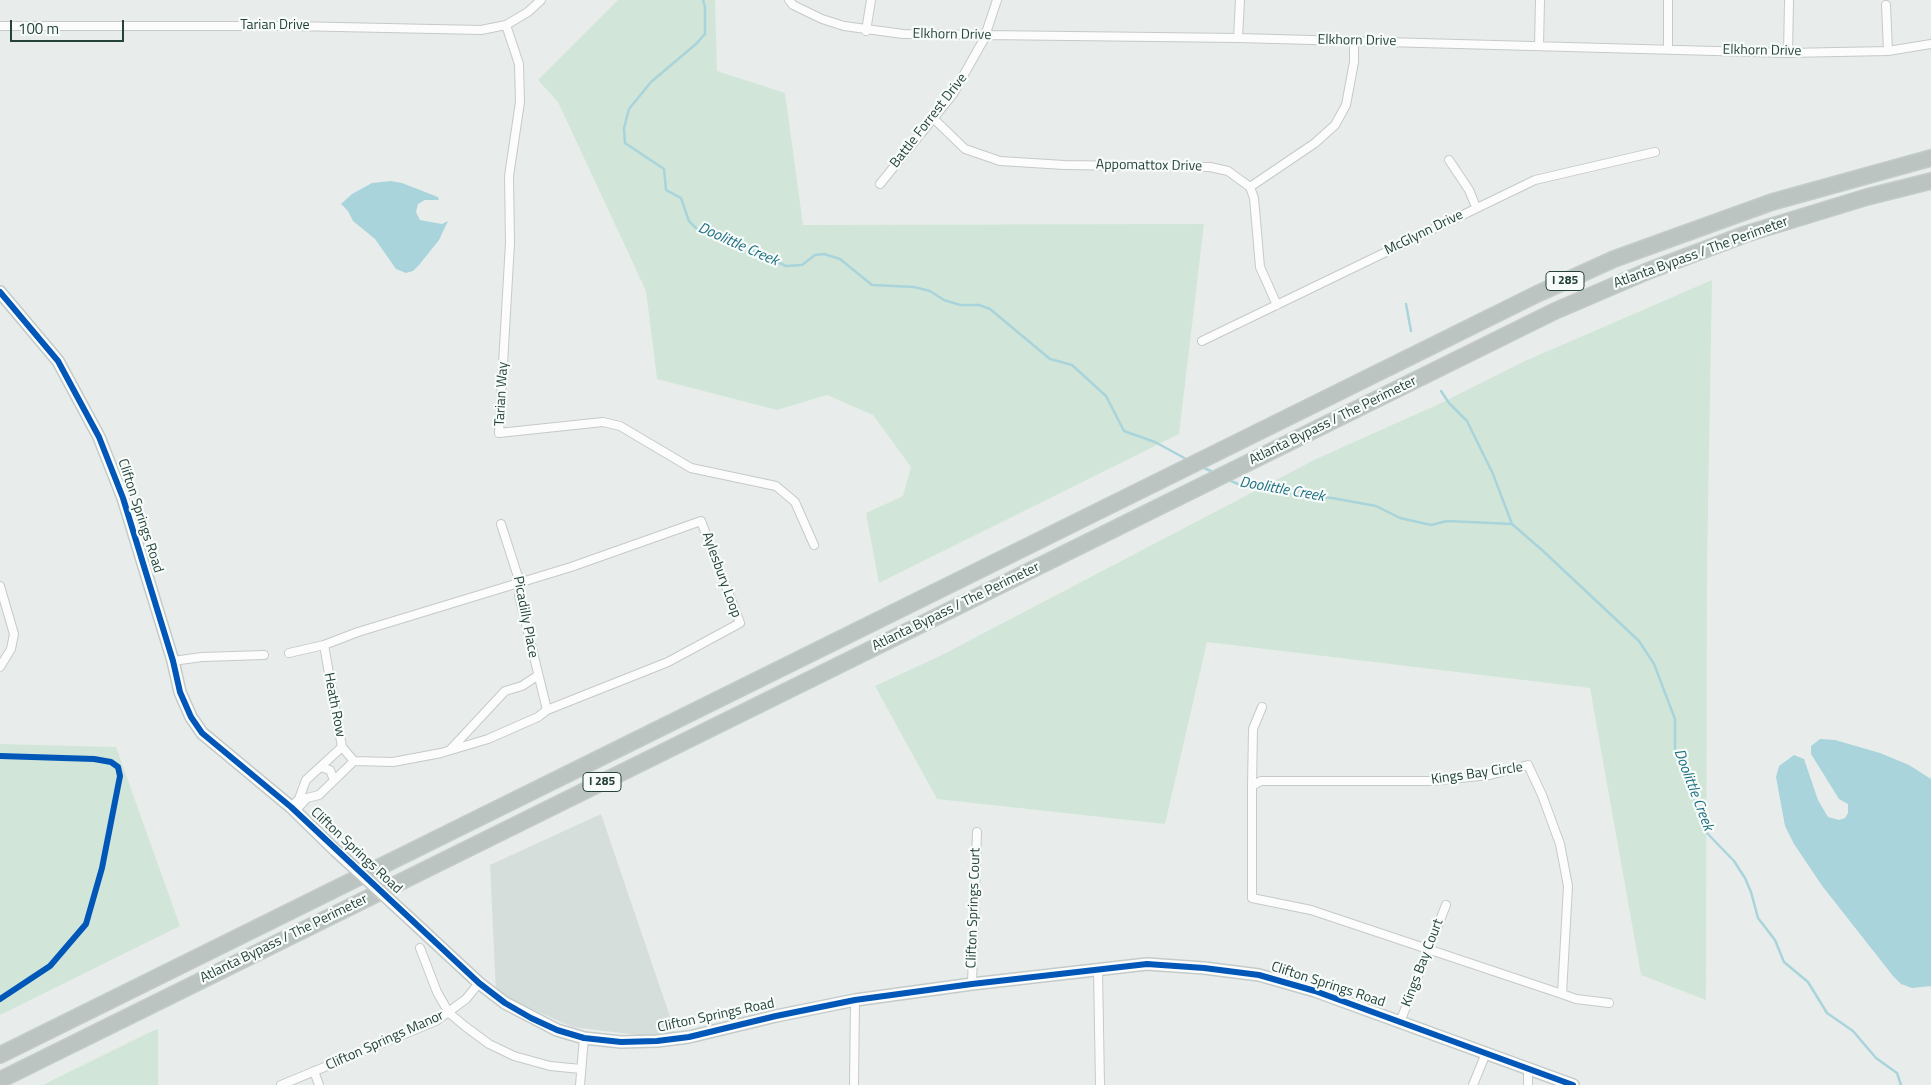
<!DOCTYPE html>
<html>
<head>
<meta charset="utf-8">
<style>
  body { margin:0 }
  #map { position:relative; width:1931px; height:1085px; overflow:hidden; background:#e8edeb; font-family:"Titillium Web",sans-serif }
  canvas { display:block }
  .scale { position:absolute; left:10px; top:20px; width:114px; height:22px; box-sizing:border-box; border:2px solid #24423a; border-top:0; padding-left:6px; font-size:15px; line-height:18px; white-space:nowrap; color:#24423a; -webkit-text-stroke:4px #f7fbf9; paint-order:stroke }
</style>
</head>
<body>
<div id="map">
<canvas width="1931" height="1085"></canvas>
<div class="scale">100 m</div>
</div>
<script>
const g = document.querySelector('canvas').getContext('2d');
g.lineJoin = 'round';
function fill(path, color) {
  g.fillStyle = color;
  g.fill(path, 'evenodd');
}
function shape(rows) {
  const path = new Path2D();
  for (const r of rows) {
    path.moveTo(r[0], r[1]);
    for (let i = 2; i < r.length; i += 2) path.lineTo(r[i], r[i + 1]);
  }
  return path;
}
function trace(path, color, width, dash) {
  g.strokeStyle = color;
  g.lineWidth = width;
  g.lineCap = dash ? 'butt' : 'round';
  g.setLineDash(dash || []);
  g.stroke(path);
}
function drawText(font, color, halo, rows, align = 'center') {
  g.font = font + ' "Titillium Web",sans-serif';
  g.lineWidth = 4.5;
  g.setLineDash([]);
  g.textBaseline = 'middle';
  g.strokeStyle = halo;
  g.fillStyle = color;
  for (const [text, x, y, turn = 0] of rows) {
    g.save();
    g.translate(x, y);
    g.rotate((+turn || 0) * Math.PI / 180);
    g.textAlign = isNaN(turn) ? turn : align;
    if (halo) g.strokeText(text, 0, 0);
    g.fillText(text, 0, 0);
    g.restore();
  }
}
fill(shape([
  [601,814,678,1040,572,1027,496,993,490,865]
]), '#d6dedb');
fill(shape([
  [618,0,715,0,717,71,785,93,803,225,1204,224,1179,434,879,583,866,513,903,496,911,467,873,415,827,395,777,410,657,379,646,291,558,102,538,80],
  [1712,280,1707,566,1706,1000,1641,975,1590,688,1207,642,1165,824,937,799,875,686,940,656,1316,459,1439,404,1525,361],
  [0,744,116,747,180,926,0,1015],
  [158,1029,158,1085,43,1085,150,1032]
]), '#d1e6d8');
fill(shape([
  [391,181,402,183,438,197,439,200,425,200,418,204,416,212,420,220,442,224,448,221,439,240,419,265,413,271,406,273,396,269,375,239,353,221,348,211,341,204,352,194,372,183],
  [1820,739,1835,740,1880,753,1909,765,1931,779,1931,986,1912,988,1901,984,1893,976,1823,887,1794,844,1785,826,1776,777,1779,766,1794,755,1804,759,1818,800,1828,817,1839,820,1845,818,1848,813,1848,804,1839,799,1811,754,1811,746]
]), '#a9d4db');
trace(shape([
  [703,0,705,7,705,34,696,44,651,82,629,109,624,128,625,143,664,169,666,190,681,198,689,221,699,231,741,245,786,266,802,265,815,255,824,254,840,259,872,285,914,287,930,291,944,300,960,305,979,305,990,309,1050,359,1072,365,1106,396,1124,431,1155,442,1188,460],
  [1406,304,1411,331],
  [1441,391,1449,403,1467,421,1493,474,1512,524],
  [1202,467,1215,473],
  [1229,480,1240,485,1279,493,1332,498,1376,506,1400,518,1431,525,1447,521,1512,524,1542,550,1639,641,1654,664,1675,719,1675,750,1706,832,1734,861,1745,878,1751,892,1758,918,1775,940,1784,962,1808,982,1827,1013,1853,1031,1876,1058,1897,1073,1901,1085]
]), '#a9d4db', 2.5);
const street = shape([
  [789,0,793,5,822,19,844,26,903,34,1238,38,1788,53,1888,51,1931,44],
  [1886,5,1888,51],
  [506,25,519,64,520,102,509,176,510,243,499,433,603,422,620,426,691,468,776,486,795,502,814,545],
  [0,26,291,26,481,30,506,25,528,12,541,0],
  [866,31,871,0],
  [1238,38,1240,0],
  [1539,46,1540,0],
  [1668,49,1668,0],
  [1788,53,1789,1],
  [933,118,965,149,1000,161,1064,165,1210,167,1228,171,1250,187,1254,198,1260,267,1277,305],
  [1449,160,1469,190,1476,207],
  [880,184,953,94,984,39,997,0],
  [1250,187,1315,143,1335,125,1346,105,1354,62,1354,41],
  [1202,341,1535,180,1655,152],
  [501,524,520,583,519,595,547,710],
  [0,586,14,634,11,649,0,667],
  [324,645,342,747,354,761],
  [289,653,324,645,358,632,571,567,701,521,740,623,668,662,547,710,538,717,488,739,441,753,393,762,354,761,319,795,307,798,295,811],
  [173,661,202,657,264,655],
  [451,749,505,691,522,686,537,676],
  [1528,765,1542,795,1560,844,1568,886,1562,994,1311,910,1252,898,1252,786,1261,781,1431,781,1490,775,1528,765],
  [320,767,330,770,334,780],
  [1252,786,1253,729,1262,707],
  [291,807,299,799,306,780,342,747],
  [420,948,437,992,449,1013,466,1027,489,1044,514,1056,550,1066,581,1069],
  [1098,969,1100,1085],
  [972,984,977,832],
  [1562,994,1576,999,1609,1003],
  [1400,1022,1446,905],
  [1528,1069,1528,1085],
  [314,1071,319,1085],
  [281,1085,436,1021,466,999,479,983],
  [580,1085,584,1038],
  [854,1085,855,1000],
  [1473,1085,1486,1053]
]);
const secondary = shape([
  [0,292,58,361,99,437,123,498,173,661,180,692,191,717,202,733,291,807,335,850],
  [409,918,479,983,505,1003,557,1030,584,1038,621,1042,657,1041,689,1037,776,1016,855,1000,972,984,1147,964,1204,968,1259,975,1315,991,1573,1085]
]);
const highway = shape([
  [0,1055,1537,294,1614,259,1772,202,1931,158],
  [0,1080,1555,311,1648,271,1746,234,1867,197,1931,181]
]);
trace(street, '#c5cac8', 10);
trace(secondary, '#c3cbc8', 14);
trace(highway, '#c3ccc9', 18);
trace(street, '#fcfcfc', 8);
trace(secondary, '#fcfcfc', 11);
trace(highway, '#bcc4c2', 15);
const secondaryBridge = shape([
  [335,850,409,918]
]);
trace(secondaryBridge, '#c3cbc8', 14, []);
trace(secondaryBridge, '#fcfcfc', 11);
trace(shape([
  [0,292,58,361,99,437,123,498,173,661,180,692,191,717,202,733,291,807,479,983,505,1003,531,1018,557,1030,584,1038,621,1042,657,1041,689,1037,776,1016,855,1000,972,984,1147,964,1204,968,1259,975,1315,991,1573,1085],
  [0,756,94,759,111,762,118,767,120,776,102,868,86,924,50,966,0,999]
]), '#0057b8', 6);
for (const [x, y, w] of [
  [1565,281,38],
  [602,782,38]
]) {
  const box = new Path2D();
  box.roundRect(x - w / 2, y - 9.5, w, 19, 4);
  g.fillStyle = '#f7fbf9';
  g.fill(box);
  trace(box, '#24423a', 1);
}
drawText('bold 12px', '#24423a', null, [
  ["I 285",1565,281],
  ["I 285",602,782]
]);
drawText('14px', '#24423a', '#f7fbf9', [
  ["Tarian Drive",275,26],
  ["Elkhorn Drive",952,35,1],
  ["Elkhorn Drive",1357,41,1],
  ["Elkhorn Drive",1762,51,1],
  ["Battle Forrest Drive",929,121,-52],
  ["Appomattox Drive",1149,166,1],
  ["McGlynn Drive",1424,233,-26],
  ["Atlanta Bypass / The Perimeter",1701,253,-20],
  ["Tarian Way",502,394,-87],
  ["Atlanta Bypass / The Perimeter",1333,421,-26],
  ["Clifton Springs Road",140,516,72],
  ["Aylesbury Loop",721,575,70],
  ["Atlanta Bypass / The Perimeter",956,607,-26],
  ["Picadilly Place",525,617,79],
  ["Heath Row",334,705,79],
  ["Kings Bay Circle",1477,774,-8],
  ["Clifton Springs Road",356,851,43],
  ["Clifton Springs Court",974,908,-88],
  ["Atlanta Bypass / The Perimeter",284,939,-26],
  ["Kings Bay Court",1423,963,-69],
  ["Clifton Springs Road",1328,985,18],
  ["Clifton Springs Road",716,1016,-12],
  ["Clifton Springs Manor",385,1041,-24]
]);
drawText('italic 15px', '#1c6f80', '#f7fbf9', [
  ["Doolittle Creek",738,245,24],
  ["Doolittle Creek",1282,490,10],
  ["Doolittle Creek",1693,790,69]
]);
</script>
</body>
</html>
